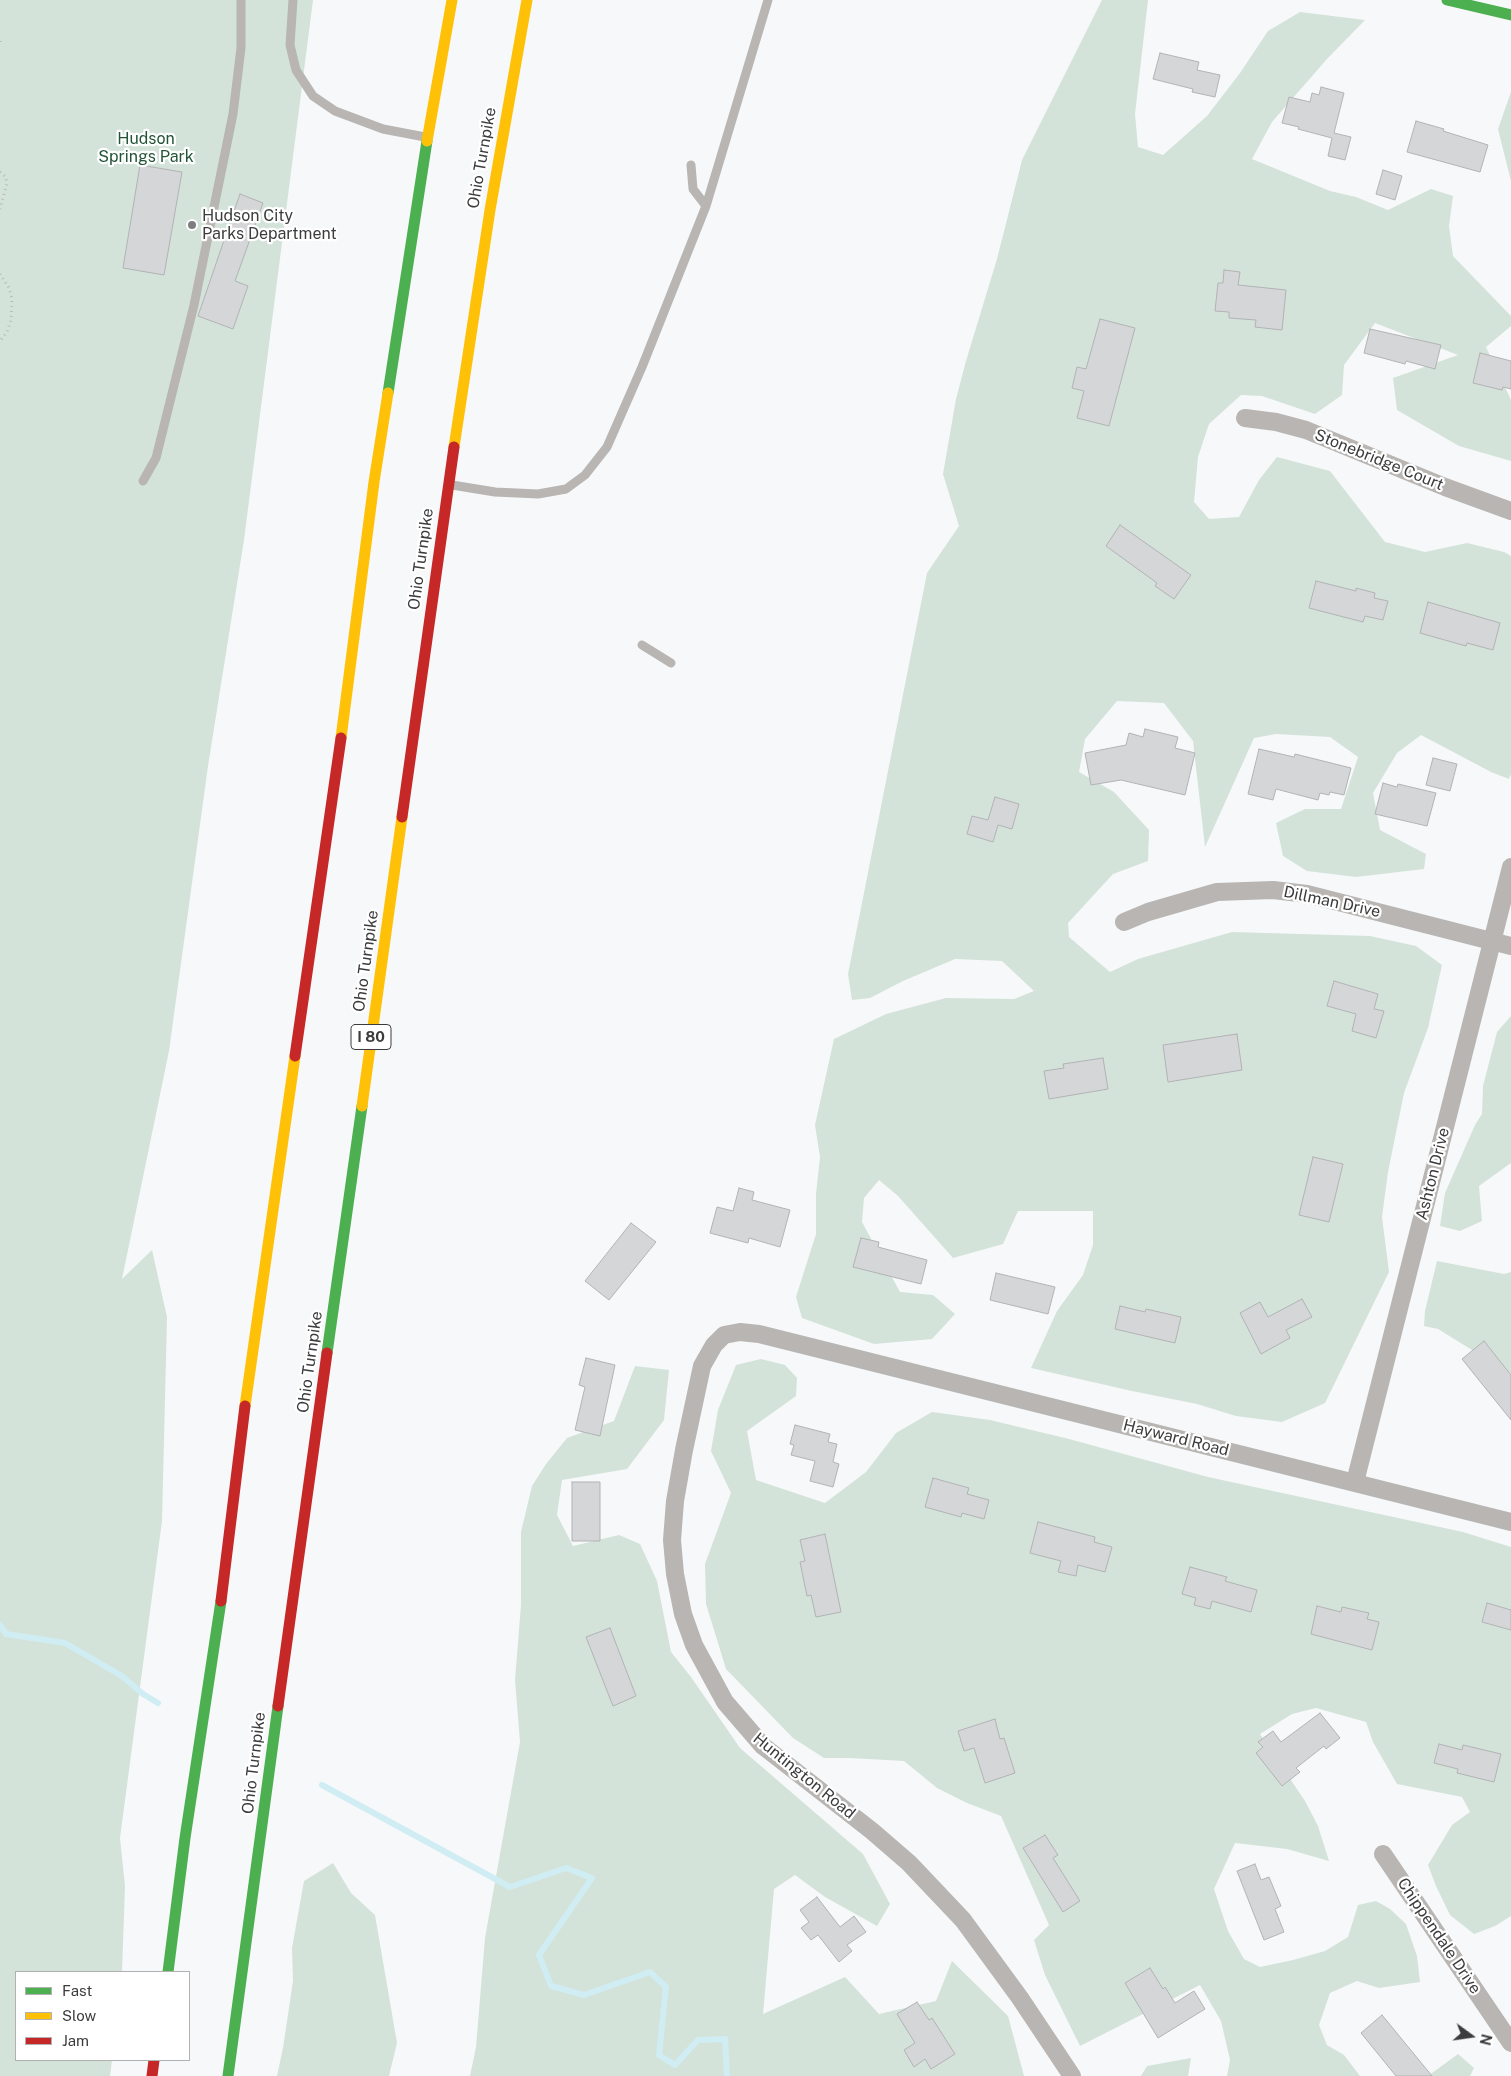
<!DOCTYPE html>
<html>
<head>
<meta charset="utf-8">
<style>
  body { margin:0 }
  #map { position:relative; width:1511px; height:2076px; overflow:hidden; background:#f7f8fa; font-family:"Public Sans",sans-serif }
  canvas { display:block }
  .legend { position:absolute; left:15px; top:1971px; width:175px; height:90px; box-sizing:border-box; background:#fff; border:1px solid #b1b1b2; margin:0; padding:6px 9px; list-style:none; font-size:15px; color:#3c3c3e }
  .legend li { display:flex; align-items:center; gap:10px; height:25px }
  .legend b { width:25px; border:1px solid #b1b1b2 }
  .north { position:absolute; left:1446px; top:2011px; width:50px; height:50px; -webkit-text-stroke:4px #fff; paint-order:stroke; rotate:104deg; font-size:14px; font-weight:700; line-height:20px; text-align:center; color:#3c3c3e }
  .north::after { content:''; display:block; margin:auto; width:18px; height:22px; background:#3c3c3e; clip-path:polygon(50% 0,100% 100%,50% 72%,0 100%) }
</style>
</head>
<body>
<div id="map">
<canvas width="1511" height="2076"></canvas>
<ul class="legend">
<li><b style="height:6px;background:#4caf50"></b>Fast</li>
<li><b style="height:6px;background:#ffc107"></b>Slow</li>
<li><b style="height:6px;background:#c62828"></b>Jam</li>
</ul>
<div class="north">N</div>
</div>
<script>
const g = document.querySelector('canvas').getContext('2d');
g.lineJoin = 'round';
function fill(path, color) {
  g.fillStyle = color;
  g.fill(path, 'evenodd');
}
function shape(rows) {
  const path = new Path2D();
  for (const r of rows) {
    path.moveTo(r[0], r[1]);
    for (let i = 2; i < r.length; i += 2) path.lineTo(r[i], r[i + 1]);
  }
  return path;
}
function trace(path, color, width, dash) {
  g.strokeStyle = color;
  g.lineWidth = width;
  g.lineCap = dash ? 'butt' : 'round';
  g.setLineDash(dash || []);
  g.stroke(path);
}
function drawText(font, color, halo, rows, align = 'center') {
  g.font = font + ' "Public Sans",sans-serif';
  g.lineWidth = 4.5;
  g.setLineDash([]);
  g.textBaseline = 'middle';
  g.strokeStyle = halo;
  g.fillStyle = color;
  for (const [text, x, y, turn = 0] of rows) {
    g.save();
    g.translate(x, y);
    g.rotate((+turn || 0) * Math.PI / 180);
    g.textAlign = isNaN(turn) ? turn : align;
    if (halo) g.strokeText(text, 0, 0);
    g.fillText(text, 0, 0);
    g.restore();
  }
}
fill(shape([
  [0,0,313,0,244,540,208,766,169,1051,122,1279,152,1250,167,1317,162,1521,120,1838,125,1886,122,1972,16,1972,16,2060,112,2060,110,2076,0,2076],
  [1102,0,1148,0,1135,114,1138,147,1163,155,1207,116,1240,73,1268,31,1300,12,1365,20,1327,59,1272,122,1252,159,1330,191,1356,197,1388,210,1431,189,1453,196,1449,226,1453,256,1511,316,1511,326,1486,347,1511,400,1511,461,1459,446,1397,410,1393,378,1458,355,1375,323,1344,365,1342,395,1315,414,1262,396,1241,395,1209,424,1198,457,1194,502,1209,519,1239,517,1259,480,1277,457,1330,471,1385,542,1425,552,1467,543,1504,552,1511,556,1511,774,1509,779,1491,772,1421,735,1397,753,1373,793,1380,830,1426,854,1424,869,1356,877,1307,871,1283,856,1276,823,1305,809,1341,809,1358,757,1330,737,1276,734,1254,738,1205,847,1193,741,1164,703,1117,701,1085,739,1079,772,1114,792,1149,830,1148,861,1113,874,1068,923,1069,937,1110,972,1138,959,1232,932,1370,936,1416,946,1442,965,1428,1028,1404,1093,1388,1172,1382,1217,1389,1272,1325,1403,1282,1422,1236,1416,1197,1404,1132,1391,1031,1368,1057,1311,1083,1275,1093,1245,1093,1211,1018,1211,1003,1244,953,1258,898,1196,879,1180,864,1198,862,1222,900,1292,933,1295,955,1314,932,1339,874,1344,802,1318,796,1297,816,1234,816,1194,820,1157,815,1125,834,1039,886,1014,946,998,1014,999,1034,991,1002,961,955,959,903,981,870,998,852,1000,848,974,927,573,959,526,943,474,956,399,966,361,997,259,1022,160],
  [1511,92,1511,181,1498,129],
  [1511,1016,1511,1163,1479,1186,1482,1221,1460,1231,1440,1226,1445,1193,1475,1125,1482,1114,1483,1086,1497,1032],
  [1437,1261,1504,1274,1511,1272,1511,1374,1438,1329,1424,1326,1425,1311],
  [761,1359,785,1365,797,1378,796,1396,747,1431,756,1480,825,1503,866,1472,896,1433,932,1412,990,1420,1069,1439,1208,1477,1463,1532,1511,1547,1511,1916,1495,1926,1474,1934,1450,1915,1436,1886,1428,1865,1452,1825,1470,1812,1462,1797,1397,1784,1373,1742,1366,1722,1316,1708,1292,1714,1260,1734,1305,1801,1318,1826,1329,1861,1287,1849,1235,1843,1214,1889,1228,1931,1244,1959,1260,1967,1293,1960,1325,1951,1348,1937,1358,1905,1376,1901,1390,1909,1406,1924,1417,1956,1420,1982,1379,1988,1357,1981,1330,1993,1319,2025,1327,2045,1344,2055,1360,2076,1227,2076,1230,2060,1221,2021,1200,1985,1080,2046,1045,1975,1034,1940,1049,1925,1001,1816,967,1803,937,1788,904,1761,850,1758,824,1758,793,1738,726,1669,706,1604,705,1564,731,1493,711,1451,718,1410,736,1365],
  [635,1366,669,1370,664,1420,627,1469,562,1480,557,1515,573,1546,619,1535,640,1544,657,1581,671,1652,691,1677,740,1748,863,1854,890,1904,877,1926,825,1897,795,1875,774,1889,763,2014,845,1977,879,2014,936,2001,952,1961,1008,2016,1024,2076,470,2076,476,2047,485,1938,520,1742,515,1680,521,1605,521,1532,532,1486,546,1464,567,1438,614,1421],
  [333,1863,351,1893,375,1915,397,2043,389,2076,277,2076,283,2048,293,1981,292,1948,304,1881],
  [1458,2054,1474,2068,1470,2076,1428,2076],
  [1191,2058,1188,2076,1141,2076,1147,2066]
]), '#d3e3d9');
trace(shape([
  [0,1625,6,1634,65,1643,122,1676,143,1694,158,1703],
  [322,1785,510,1887,566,1868,592,1878,539,1955,551,1986,584,1995,650,1972,666,1987,659,2055,675,2065,698,2040,725,2039,727,2076]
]), '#d0edf4', 6);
const building = shape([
  [1160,53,1199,62,1197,70,1220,75,1215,97,1192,92,1193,89,1153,79,1160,53],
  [1321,87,1344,93,1334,133,1351,137,1345,160,1328,156,1332,138,1298,129,1299,127,1282,123,1289,97,1310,102,1312,93,1319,95,1321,87],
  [1416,121,1444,129,1443,131,1488,145,1480,172,1407,152,1416,121],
  [140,165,182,172,164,275,123,268,140,165],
  [1383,170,1402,176,1395,200,1376,194,1383,170],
  [240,194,263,203,235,281,248,286,233,329,198,316,240,194],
  [1224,270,1240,272,1238,285,1286,290,1282,330,1255,327,1256,320,1229,318,1229,312,1215,311,1218,283,1223,283,1224,270],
  [1100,319,1135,328,1109,426,1077,418,1084,391,1072,388,1077,367,1086,369,1100,319],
  [1370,329,1441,345,1435,369,1406,361,1405,364,1364,353,1370,329],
  [1480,353,1511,361,1511,389,1503,387,1502,390,1473,383,1480,353],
  [1120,525,1191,575,1174,599,1155,586,1157,583,1106,546,1120,525],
  [1316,581,1356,591,1356,588,1375,593,1374,598,1388,601,1383,620,1365,616,1363,622,1309,608,1316,581],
  [1428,602,1500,623,1493,650,1467,643,1466,646,1420,633,1428,602],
  [1145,729,1178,737,1175,748,1195,753,1185,795,1121,780,1091,785,1085,753,1126,745,1129,733,1143,737,1145,729],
  [1259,749,1294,757,1295,754,1351,768,1344,795,1330,792,1329,795,1320,793,1318,800,1276,789,1273,800,1248,794,1259,749],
  [1433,758,1457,764,1450,791,1426,785,1433,758],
  [1383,783,1397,787,1398,784,1436,793,1427,826,1375,814,1383,783],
  [995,797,1019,804,1012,829,998,825,993,842,967,834,972,816,988,820,995,797],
  [1334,981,1378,994,1374,1009,1384,1011,1376,1038,1352,1031,1356,1014,1327,1006,1334,981],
  [1237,1034,1242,1070,1168,1082,1163,1045,1237,1034],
  [1103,1058,1108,1089,1049,1099,1044,1071,1064,1068,1063,1064,1103,1058],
  [1313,1157,1343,1164,1329,1222,1299,1215,1313,1157],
  [739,1188,754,1192,752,1200,790,1210,780,1247,749,1238,748,1243,710,1233,717,1207,733,1211,739,1188],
  [631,1223,656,1242,609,1300,585,1281,631,1223],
  [861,1238,879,1242,878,1247,927,1260,921,1284,853,1267,861,1238],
  [996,1273,1055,1287,1048,1314,990,1300,996,1273],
  [1302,1299,1312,1317,1286,1330,1290,1338,1261,1354,1240,1313,1260,1302,1268,1317,1302,1299],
  [1120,1306,1145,1312,1146,1309,1181,1317,1175,1343,1115,1329,1120,1306],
  [1484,1341,1511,1375,1511,1420,1462,1359,1484,1341],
  [586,1358,615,1365,600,1436,575,1430,585,1387,579,1385,586,1358],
  [795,1425,830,1434,828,1442,837,1444,833,1462,839,1464,833,1487,810,1481,815,1461,791,1455,794,1445,790,1444,795,1425],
  [933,1478,969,1488,967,1494,989,1500,984,1519,962,1513,961,1517,925,1507,933,1478],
  [572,1482,600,1482,600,1541,572,1541,572,1482],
  [1038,1522,1095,1537,1094,1542,1112,1547,1105,1572,1078,1565,1076,1576,1058,1572,1061,1561,1030,1553,1038,1522],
  [825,1534,841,1612,816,1617,811,1595,807,1596,800,1562,805,1561,800,1540,825,1534],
  [1190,1567,1227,1577,1225,1581,1257,1590,1251,1612,1212,1601,1210,1609,1194,1605,1196,1598,1182,1594,1190,1567],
  [1487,1603,1511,1610,1511,1630,1482,1622,1487,1603],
  [1317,1606,1341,1612,1342,1607,1369,1613,1367,1619,1379,1622,1372,1650,1311,1634,1317,1606],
  [610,1628,636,1696,613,1706,586,1637,610,1628],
  [1320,1713,1340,1738,1326,1749,1324,1746,1296,1768,1300,1772,1282,1786,1256,1753,1263,1747,1258,1742,1273,1731,1281,1742,1320,1713],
  [995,1719,1000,1739,1004,1738,1015,1773,985,1783,974,1748,964,1751,958,1731,995,1719],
  [1439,1744,1462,1750,1463,1745,1501,1754,1494,1782,1457,1773,1458,1769,1434,1763,1439,1744],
  [1045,1835,1058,1855,1053,1858,1080,1901,1063,1912,1023,1848,1045,1835],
  [1255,1864,1261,1880,1269,1877,1281,1906,1275,1909,1284,1932,1264,1940,1237,1871,1255,1864],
  [817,1897,840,1927,854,1916,866,1932,847,1945,852,1951,839,1962,818,1935,811,1940,801,1928,809,1922,800,1910,817,1897],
  [1150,1968,1163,1989,1165,1987,1175,2003,1194,1991,1205,2009,1158,2038,1125,1983,1150,1968],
  [917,2002,929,2020,932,2018,955,2054,931,2069,925,2059,914,2067,904,2050,915,2043,897,2014,917,2002],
  [1382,2015,1432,2076,1396,2076,1361,2033,1382,2015]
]);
fill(building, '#d5d6d7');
trace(building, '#b2b3b5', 1);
trace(shape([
  [0,41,0,44],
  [0,172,5,176,7,183,0,209],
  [0,274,9,288,12,299,11,320,7,332,0,341]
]), '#bbbab9', 3, [1, 4]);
trace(shape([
  [293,0,290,45,296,70,313,96,335,111,383,129,425,137],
  [691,165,693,189,706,206],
  [143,481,156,458,194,305,233,114,241,48,241,0],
  [452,485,495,492,538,494,566,489,585,475,607,447,642,367,706,206,768,0],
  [642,645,671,663]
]), '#b8b5b2', 9);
trace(shape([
  [1245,418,1276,422,1306,430,1445,487,1511,511],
  [1124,922,1148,912,1217,892,1273,890,1307,894,1511,946],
  [1355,1482,1511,867],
  [1383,1854,1511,2043],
  [1072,2076,1020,1998,963,1920,909,1863,872,1831,763,1746,725,1702,694,1645,683,1614,675,1574,672,1540,675,1501,684,1450,702,1366,714,1345,724,1335,740,1332,759,1334,1511,1522]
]), '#b8b5b2', 18);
trace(shape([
  [1447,0,1511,15],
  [388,393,427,141],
  [327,1353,362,1106],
  [168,1972,185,1838,221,1601],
  [228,2076,278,1706]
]), '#4caf50', 11);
trace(shape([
  [427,141,452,0],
  [454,447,490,210,527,0],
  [341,738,374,482,388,393],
  [362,1106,402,817],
  [245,1406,295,1056]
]), '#ffc107', 11);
trace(shape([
  [402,817,454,447],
  [295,1056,341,738],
  [221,1601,245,1406],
  [278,1706,327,1353],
  [152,2076,154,2060]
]), '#c62828', 11);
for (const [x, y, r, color] of [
  [192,225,5,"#7d7e80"]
]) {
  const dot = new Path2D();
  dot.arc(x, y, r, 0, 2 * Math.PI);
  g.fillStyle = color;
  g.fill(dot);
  trace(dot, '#fff', 2);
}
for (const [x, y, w] of [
  [371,1037,40]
]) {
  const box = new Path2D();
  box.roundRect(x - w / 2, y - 12.5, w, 25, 4);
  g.fillStyle = '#fff';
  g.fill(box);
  trace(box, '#3c3c3e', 1);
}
drawText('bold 15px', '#3c3c3e', null, [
  ["I 80",371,1037]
]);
drawText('16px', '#225436', '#fff', [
  ["Hudson",146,139],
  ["Springs Park",146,157]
]);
drawText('16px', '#3c3c3e', '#fff', [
  ["Ohio Turnpike",482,158,-80],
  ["Stonebridge Court",1379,460,22],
  ["Ohio Turnpike",421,559,-82],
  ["Dillman Drive",1332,902,12],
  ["Ohio Turnpike",366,961,-82],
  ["Ashton Drive",1433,1174,-76],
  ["Ohio Turnpike",310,1362,-82],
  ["Hayward Road",1176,1438,14],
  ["Ohio Turnpike",254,1763,-83],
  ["Huntington Road",804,1776,39],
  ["Chippendale Drive",1439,1936,56]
]);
drawText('16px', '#3c3c3e', '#fff', [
  ["Hudson City",202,216],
  ["Parks Department",202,234]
], 'left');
</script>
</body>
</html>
